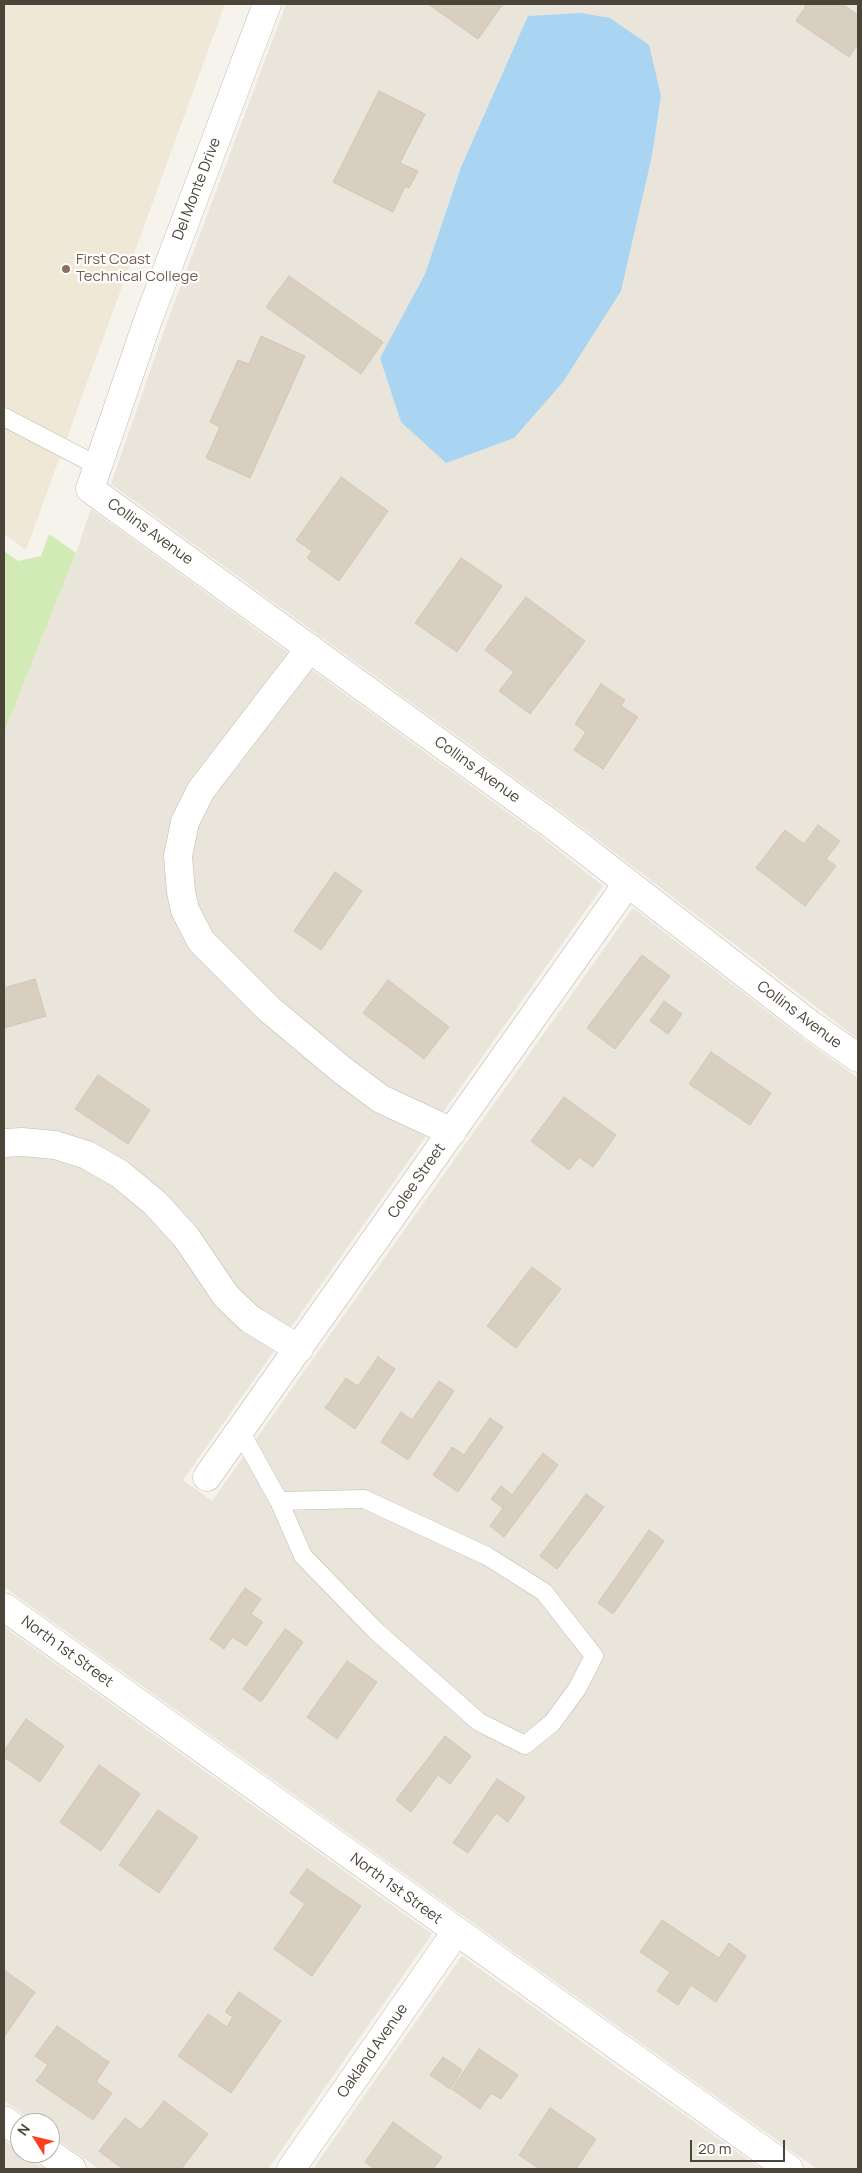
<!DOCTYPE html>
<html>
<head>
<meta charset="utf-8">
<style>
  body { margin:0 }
  #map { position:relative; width:862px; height:2173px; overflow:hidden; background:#f6f3ec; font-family:Manrope,sans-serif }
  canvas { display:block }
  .frame { position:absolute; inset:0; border:5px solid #4b4439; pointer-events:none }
  .north { position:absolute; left:10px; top:2113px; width:50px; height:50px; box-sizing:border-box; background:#fff; border:1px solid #b7b4b0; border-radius:50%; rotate:306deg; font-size:14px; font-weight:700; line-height:20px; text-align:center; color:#4b4439 }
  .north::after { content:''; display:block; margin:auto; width:18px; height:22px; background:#fc3f1d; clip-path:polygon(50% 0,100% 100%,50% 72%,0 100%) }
  .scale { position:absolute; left:690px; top:2140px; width:95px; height:22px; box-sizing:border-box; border:2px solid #4b4439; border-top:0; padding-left:6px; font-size:15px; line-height:18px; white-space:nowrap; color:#4b4439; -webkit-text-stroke:4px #fff; paint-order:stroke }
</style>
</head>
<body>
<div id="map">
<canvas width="862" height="2173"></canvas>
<div class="frame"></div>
<div class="north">N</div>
<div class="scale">20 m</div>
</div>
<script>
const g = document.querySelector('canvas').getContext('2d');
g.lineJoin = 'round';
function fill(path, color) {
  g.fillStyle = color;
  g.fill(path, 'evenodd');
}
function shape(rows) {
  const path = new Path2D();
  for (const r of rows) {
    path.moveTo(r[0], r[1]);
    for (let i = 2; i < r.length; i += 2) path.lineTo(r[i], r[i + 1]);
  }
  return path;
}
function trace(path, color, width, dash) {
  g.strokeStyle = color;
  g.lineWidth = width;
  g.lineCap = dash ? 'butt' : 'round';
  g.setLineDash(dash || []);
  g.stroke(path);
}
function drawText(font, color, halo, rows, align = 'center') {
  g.font = font + ' Manrope,sans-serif';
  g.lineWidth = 4.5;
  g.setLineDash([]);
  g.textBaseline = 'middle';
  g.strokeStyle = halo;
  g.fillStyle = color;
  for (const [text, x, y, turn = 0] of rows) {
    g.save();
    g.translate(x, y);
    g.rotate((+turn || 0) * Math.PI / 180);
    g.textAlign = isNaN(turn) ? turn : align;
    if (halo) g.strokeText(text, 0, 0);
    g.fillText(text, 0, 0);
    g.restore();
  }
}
fill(shape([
  [286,4,858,4,858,1039,563,813,111,484,165,328],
  [528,17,661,96,652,156,621,291,381,358,425,274,461,167],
  [91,509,544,839,603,886,183,1480,212,1501,633,908,802,1038,858,1078,858,2169,817,2169,4,1587,4,733,76,553],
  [4,1627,432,1934,268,2169,99,2169,50,2134,50,2123,35,2123,4,2100],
  [462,1956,621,2070,761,2169,313,2169],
  [4,2140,20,2153,44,2169,4,2169]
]), '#eae5da');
fill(shape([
  [4,4,225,4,26,550,4,534]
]), '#efe8d6');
fill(shape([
  [49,534,76,553,4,733,4,551,18,561,41,556]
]), '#d2eab5');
fill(shape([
  [581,13,610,18,649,45,661,96,652,156,621,291,563,382,514,438,446,463,401,422,380,358,425,274,461,167,528,16]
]), '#a9d4f2');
const building = shape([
  [428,4,503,4,478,39,428,4],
  [807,4,842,4,858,15,858,44,849,57,796,21,807,4],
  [379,91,425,114,400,163,418,171,409,188,405,186,393,212,333,182,379,91],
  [289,276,383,342,361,374,266,307,289,276],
  [261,336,305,356,250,478,206,458,220,427,210,422,238,360,249,364,261,336],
  [341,477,388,511,339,581,307,558,312,551,296,540,341,477],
  [461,558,502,586,457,652,415,623,461,558],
  [526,597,585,641,530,714,499,691,514,672,485,650,526,597],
  [601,684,625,700,621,706,638,717,603,769,574,750,586,732,575,724,601,684],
  [818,825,840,841,826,859,836,866,805,906,756,868,785,830,804,844,818,825],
  [335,872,362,891,321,950,294,931,335,872],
  [642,955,670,976,615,1049,587,1028,642,955],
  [35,979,46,1016,4,1028,4,988,35,979],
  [388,980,449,1027,424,1059,363,1013,388,980],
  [664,1001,682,1014,668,1034,650,1021,664,1001],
  [711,1052,771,1093,750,1125,689,1084,711,1052],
  [98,1075,150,1110,128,1144,75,1109,98,1075],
  [564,1097,616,1135,593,1167,579,1157,569,1170,531,1141,564,1097],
  [532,1267,561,1289,516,1348,487,1326,532,1267],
  [378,1357,395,1369,355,1429,325,1408,346,1378,358,1386,378,1357],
  [439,1381,454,1391,408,1460,381,1442,401,1412,412,1420,439,1381],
  [490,1418,503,1427,458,1492,433,1475,452,1447,464,1455,490,1418],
  [543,1453,558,1465,504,1537,490,1526,503,1508,491,1499,501,1486,512,1495,543,1453],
  [586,1494,604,1507,557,1569,540,1556,586,1494],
  [649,1530,664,1541,613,1614,598,1603,649,1530],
  [245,1588,261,1599,251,1614,263,1622,246,1646,232,1637,224,1649,210,1639,245,1588],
  [285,1629,303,1642,261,1702,243,1689,285,1629],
  [347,1661,377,1682,337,1739,307,1717,347,1661],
  [26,1719,64,1746,40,1782,4,1757,4,1751,26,1719],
  [445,1736,471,1756,450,1784,438,1775,411,1812,396,1800,445,1736],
  [99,1765,140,1794,101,1851,60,1822,99,1765],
  [497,1779,525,1797,508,1822,496,1813,468,1853,453,1843,497,1779],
  [158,1810,198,1837,159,1893,119,1865,158,1810],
  [307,1869,361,1906,312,1976,274,1949,305,1904,290,1893,307,1869],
  [662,1920,719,1958,729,1943,746,1956,716,2002,691,1985,678,2005,657,1991,670,1972,640,1952,662,1920],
  [4,1970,35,1992,4,2037,4,1970],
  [239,1992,281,2021,231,2093,178,2056,208,2014,227,2027,233,2017,225,2012,239,1992],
  [57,2026,109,2062,96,2082,112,2093,93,2120,36,2081,48,2065,35,2056,57,2026],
  [479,2049,518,2075,501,2099,491,2093,480,2109,452,2089,479,2049],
  [443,2057,462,2070,450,2089,430,2075,443,2057],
  [164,2101,208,2134,181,2169,123,2169,99,2151,125,2118,141,2130,164,2101],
  [550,2108,596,2139,576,2169,540,2169,519,2155,550,2108],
  [393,2122,442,2157,433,2169,375,2169,365,2162,393,2122]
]);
fill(building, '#d8cfc1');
trace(building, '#d3c7b4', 1);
const lane = shape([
  [4,417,98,466],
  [240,1431,279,1501,303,1556,376,1631,479,1722,525,1745,552,1723,577,1689,594,1656,544,1592,487,1556,364,1499,279,1501]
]);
const street = shape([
  [267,4,148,320,90,489,554,826,811,1025,858,1058],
  [310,648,201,790,185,822,178,856,181,892,185,910,201,941,269,1009,342,1070,381,1099,452,1132],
  [4,1143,22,1142,55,1145,87,1155,120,1174,155,1203,186,1237,226,1296,250,1319,299,1349],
  [207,1477,627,884],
  [4,1607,789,2169],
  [4,2120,20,2132],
  [49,2153,72,2169],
  [291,2169,456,1932]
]);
trace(lane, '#c2bbae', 19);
trace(street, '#c2bbae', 29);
trace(lane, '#fff', 18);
trace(street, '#fff', 28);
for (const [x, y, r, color] of [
  [66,269,5,"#8d6e63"]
]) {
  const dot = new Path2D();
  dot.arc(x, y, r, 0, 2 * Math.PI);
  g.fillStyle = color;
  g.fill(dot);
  trace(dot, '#fff', 2);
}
drawText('15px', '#4b4439', '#fff', [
  ["Del Monte Drive",197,189,-69],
  ["Collins Avenue",150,532,36],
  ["Collins Avenue",477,770,36],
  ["Collins Avenue",799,1015,37],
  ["Colee Street",417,1181,-55],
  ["North 1st Street",67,1652,36],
  ["North 1st Street",396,1889,36],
  ["Oakland Avenue",373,2051,-55]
]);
drawText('15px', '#785e54', '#fff', [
  ["First Coast",76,260],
  ["Technical College",76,277]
], 'left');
</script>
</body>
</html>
